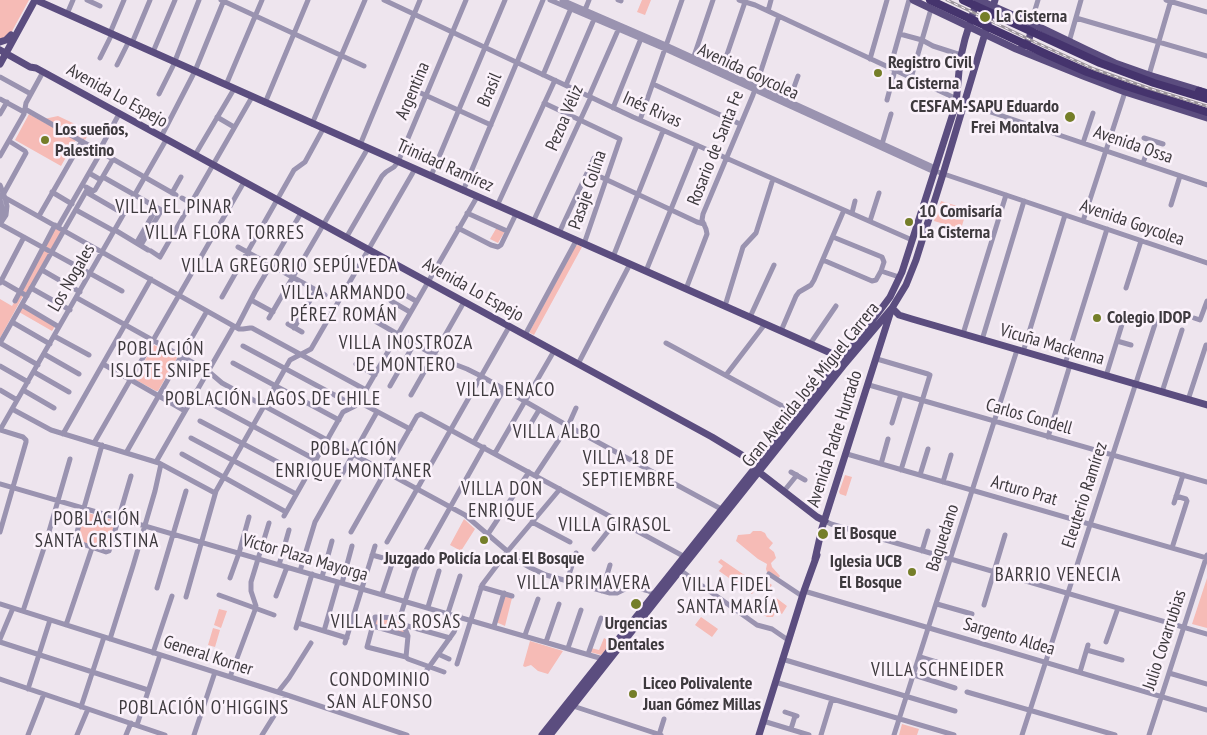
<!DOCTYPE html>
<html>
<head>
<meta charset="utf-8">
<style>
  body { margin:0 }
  canvas { display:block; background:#eee5ee }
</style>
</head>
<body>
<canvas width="1207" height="735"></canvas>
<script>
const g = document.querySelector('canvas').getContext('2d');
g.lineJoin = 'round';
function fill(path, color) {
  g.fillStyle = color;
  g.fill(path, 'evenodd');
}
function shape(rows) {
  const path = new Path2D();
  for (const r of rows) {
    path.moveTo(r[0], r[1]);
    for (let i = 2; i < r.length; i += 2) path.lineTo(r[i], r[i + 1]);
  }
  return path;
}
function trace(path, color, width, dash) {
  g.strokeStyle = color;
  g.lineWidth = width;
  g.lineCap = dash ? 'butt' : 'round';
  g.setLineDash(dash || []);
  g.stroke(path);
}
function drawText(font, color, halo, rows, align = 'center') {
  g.font = font + ' "PT Sans Narrow",sans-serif';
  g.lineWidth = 5;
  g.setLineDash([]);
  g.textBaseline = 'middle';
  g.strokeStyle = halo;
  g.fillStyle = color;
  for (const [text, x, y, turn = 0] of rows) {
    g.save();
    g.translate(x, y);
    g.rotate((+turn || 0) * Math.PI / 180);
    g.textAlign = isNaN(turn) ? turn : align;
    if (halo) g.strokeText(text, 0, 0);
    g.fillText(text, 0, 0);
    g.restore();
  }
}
fill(shape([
  [0,0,29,0,10,35,0,41],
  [642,0,651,0,645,15,637,12],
  [29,114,76,140,61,166,15,140],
  [58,116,75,124,70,133,44,119],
  [76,126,89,133,85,140,72,133],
  [941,201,967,209,961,229,934,221],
  [497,227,505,231,498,243,490,239],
  [55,228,62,232,52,250,45,246],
  [578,245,582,247,534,335,530,333,530,331,575,246],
  [43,250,49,253,26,293,22,290],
  [19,294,23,296,0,338,0,299,12,306],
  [22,307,55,326,52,331,19,312],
  [154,345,176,356,177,358,158,391,156,391,136,380,135,377],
  [845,475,852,477,846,496,840,494,839,492],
  [85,512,116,521,107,550,76,540],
  [464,519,475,529,461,551,450,545],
  [753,531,761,531,765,533,767,537,773,543,769,548,774,552,776,558,771,563,772,567,780,576,778,579,767,572,766,569,767,564,758,559,736,541,738,535,750,534],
  [721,559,759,585,752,594,719,571,723,566,718,562],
  [759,576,772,585,768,590,755,581],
  [1207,578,1207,628,1192,624],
  [504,596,512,598,505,626,496,622],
  [775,597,787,606,782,614,769,606],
  [756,601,762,601,774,611,775,613,773,617,767,617,760,613],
  [219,609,227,611,221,628,214,625],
  [701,617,718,629,712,637,695,625],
  [376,618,399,619,405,634,375,626],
  [213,628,220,630,215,647,208,645],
  [604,638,612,643,601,655,590,652,591,648,599,650],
  [530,641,563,651,548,674,538,671,531,665,525,667,523,666],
  [902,724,919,729,917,735,899,735]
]), '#f6bbb6');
trace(shape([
  [87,0,100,6],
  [221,0,364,66],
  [384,0,633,117,912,240],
  [550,0,665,49,930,170,935,171,1207,263],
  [562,0,666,45,931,166,935,171],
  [618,0,621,1],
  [739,0,755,5,957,99],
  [1166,0,1207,12],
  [585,10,589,0],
  [768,11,771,0],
  [67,14,73,0],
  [1076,18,1207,56],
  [1031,23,1038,0],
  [110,33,124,0],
  [900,34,922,40,933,46,961,55],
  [1069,42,1081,0],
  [132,43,150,0],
  [153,52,175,0],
  [100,58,112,34],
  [693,59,713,0],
  [870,59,887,0],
  [117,65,129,41],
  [890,68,909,0],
  [721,72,745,2],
  [543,75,572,6],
  [1149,75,1171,0],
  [0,77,31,94],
  [911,78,931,9],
  [653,84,740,124],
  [226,85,262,0],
  [566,85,595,17],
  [414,90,491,125],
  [159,94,173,66,199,0],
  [0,99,24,112],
  [887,100,895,70],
  [789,101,798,76],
  [265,103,308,0],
  [544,103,620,139,584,244],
  [964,103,1207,185],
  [613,108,642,36],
  [25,109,176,195],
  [0,114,7,102],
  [217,117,234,127],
  [640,120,682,0],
  [312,124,365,0],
  [161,137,195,71,224,0],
  [1144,138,1163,144],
  [1083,143,1093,113],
  [882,144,891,114],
  [360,145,420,0],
  [99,151,119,114],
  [195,155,234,89],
  [0,156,24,114,26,103,43,72],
  [1143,163,1151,140],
  [588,171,697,222,704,224],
  [89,173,101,180],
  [431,176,505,0],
  [103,177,163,211],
  [0,185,5,198,7,206,6,215,0,224],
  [86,187,93,191,95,190,113,159],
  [463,191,543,0],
  [52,192,72,204],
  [86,192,124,214],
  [4,193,26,153,25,151,9,141],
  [172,193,181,177],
  [0,195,239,329,243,329,250,328,252,328,366,390],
  [182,198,191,203],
  [0,199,2,207,2,221],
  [1171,205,1180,176],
  [497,206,555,80],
  [76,210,114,231],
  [467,213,507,231],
  [852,213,855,201],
  [39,216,82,141],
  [870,221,879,193],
  [1083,221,1125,92],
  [533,222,590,99,590,94,619,28],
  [0,224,122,291],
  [58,227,101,152],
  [458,228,491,245,498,247,501,245,516,214],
  [115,230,148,250],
  [559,233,594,158],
  [346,238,382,176,386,172,394,167,398,162,466,0],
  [137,242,156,209],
  [141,245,161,211],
  [238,247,325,295],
  [151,251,160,257,252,97],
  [613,257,663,131],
  [823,260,872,281,876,280,881,271,884,262,882,257,833,237],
  [42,270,80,292],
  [646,271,697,145],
  [881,271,899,277],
  [1,281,27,296],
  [0,283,24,237],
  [31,288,70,310],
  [1126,288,1141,241],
  [686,289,707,234,706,229,702,220,703,214,753,95,779,16],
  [402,293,416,301],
  [222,297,294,170,305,162,323,129],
  [77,298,208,371,222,383,465,515,506,550,508,555,531,568,546,575,610,593,617,593,627,588,634,587,649,591,657,597],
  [251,300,273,312],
  [15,301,55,225],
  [391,301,410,312],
  [22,305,59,327],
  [725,306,743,247,756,233,773,179],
  [750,317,774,265],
  [1119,317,1135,322],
  [269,318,368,148],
  [1194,318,1200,320,1207,301],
  [375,321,441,359,467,369,481,376,568,426,723,510],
  [12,322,50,344],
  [288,324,302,332],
  [237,327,255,292,301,213],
  [294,328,316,290],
  [781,331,796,296,799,292,811,285,814,280,844,210],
  [963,334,1006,195],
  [525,335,576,241],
  [54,336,89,355],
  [982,340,1024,201],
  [1117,341,1131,345],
  [0,343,88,188],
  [0,343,38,365],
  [666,343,797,414],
  [810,344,836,306],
  [243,346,355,406],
  [1023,352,1065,215],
  [44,354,79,374],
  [877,359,928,374,930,375,901,470],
  [233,363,339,420],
  [103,364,185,411],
  [356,364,375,375],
  [578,364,630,264],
  [1065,364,1107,229],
  [0,366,28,382],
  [34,372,69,392],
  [726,375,765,324],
  [1106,376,1124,318],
  [869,385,1207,482],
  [390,386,414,344],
  [0,390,17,400],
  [23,390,54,408],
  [1162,392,1182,330],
  [411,395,464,302],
  [1188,400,1206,345],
  [359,402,410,429],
  [210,403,316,460],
  [12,409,51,430,159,463,215,493],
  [200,421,306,477],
  [892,423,901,394],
  [0,430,166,140],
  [0,430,23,437,26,440,26,442,0,532],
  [527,430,539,410],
  [63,434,151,279],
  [1048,437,1070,365],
  [191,438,296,494],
  [474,442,504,389],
  [94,443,244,182],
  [102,445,75,539,76,542,106,552,109,551,131,476],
  [126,453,207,311],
  [495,453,554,351],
  [182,454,286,512],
  [847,454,1207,558],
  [156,462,234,326],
  [881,464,888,439],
  [791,472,805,480],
  [920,475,928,449],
  [535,476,568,426,576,408],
  [943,482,951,455],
  [0,484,603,659],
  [784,491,797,475],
  [1174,503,1183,475],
  [284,516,343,412,355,406,359,402,477,197],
  [825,521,831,524,1207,634],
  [532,522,570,542],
  [351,532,417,416,421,414,685,557],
  [488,534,529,472],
  [387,542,509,327],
  [1172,548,1187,501,1186,499,1176,496],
  [594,549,617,520],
  [922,551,928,531],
  [372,555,398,562],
  [279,565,289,530],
  [680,570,757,625,772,629,788,640],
  [300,571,315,522,377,412],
  [769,574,802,596],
  [322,577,332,541],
  [230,578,239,553,249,517],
  [567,581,576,553],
  [342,583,352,546],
  [481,587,512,596],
  [157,588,186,491],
  [602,591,610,565],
  [804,591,1207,710],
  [382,594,393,561],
  [219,595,274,615],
  [276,596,287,567],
  [186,597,216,491,290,360,311,349,415,169],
  [0,604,287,695,407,735],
  [937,604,972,614],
  [984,605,1005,535],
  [428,607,439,571],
  [23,611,46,542,70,459],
  [448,613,460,576],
  [402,618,375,617,367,647,406,657,408,659,444,672],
  [298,623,347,638],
  [66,625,92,548],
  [404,625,450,638],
  [373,626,408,636],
  [494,626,504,593],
  [296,628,312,574],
  [324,631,338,582],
  [525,635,538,599],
  [0,639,13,608],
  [110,639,133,566,155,491,161,464],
  [0,642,148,690],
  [546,642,559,604],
  [1106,642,1118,608],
  [345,643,375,546],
  [568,648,581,610],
  [1087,650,1122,660],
  [153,653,172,596],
  [438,654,449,659],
  [588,654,601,618],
  [406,657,408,636,402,621,401,614,415,570,484,447],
  [920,657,956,668],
  [782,659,955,711],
  [457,664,482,585,507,552,560,489],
  [1080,672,1088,645],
  [1169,673,1207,684],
  [424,674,454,632,460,616],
  [914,675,955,688],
  [230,677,255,610,256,606,251,591,251,582,269,523],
  [0,679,165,735],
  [775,682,954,735],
  [28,689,50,620],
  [278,692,289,678,311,643],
  [967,692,1115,735],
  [573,706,661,735],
  [81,707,104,637],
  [785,712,797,716],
  [763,721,809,735],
  [137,725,160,655],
  [791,729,795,716],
  [28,735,44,694],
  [77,735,88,709],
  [126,735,131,723],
  [194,735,215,672],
  [262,735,287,695],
  [659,735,664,719],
  [821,735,832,699],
  [894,735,1017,350],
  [1022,735,1156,321],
  [1149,735,1207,555]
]), '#9a93b0', 5);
trace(shape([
  [36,0,368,148,842,358],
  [913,0,1016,49,1083,76,1125,92,1207,118],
  [979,0,1031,23,1087,50,1115,63,1149,75,1205,92],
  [0,42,6,40,11,35],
  [1021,48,1025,45,1029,39,1031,32,1031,27],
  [0,50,30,67,36,68,712,437,760,466],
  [0,64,35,0],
  [892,308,899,315,912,319,1207,405],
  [755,469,817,517,825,521],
  [815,559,822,528,890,314],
  [542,735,869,325,890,297,902,272,956,104,960,60,965,39,977,0],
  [550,735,658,598,843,366,892,308,906,285,916,260,943,174,995,0],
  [759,735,804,591,817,555]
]), '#5b4d7f', 7);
trace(shape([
  [930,0,1046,54,1087,72,1126,86,1207,112],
  [963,0,1100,63,1154,83,1207,99],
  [1199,91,1207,94]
]), '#45346d', 8);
const rail = shape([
  [947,0,1037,43,1094,69,1148,88,1207,106]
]);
trace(rail, '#9c959c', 3);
trace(rail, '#fbf2fb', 1, [4]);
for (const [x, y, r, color] of [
  [985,17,6,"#757e29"],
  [878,73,5,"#757e29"],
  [1070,117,6,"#757e29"],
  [45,140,5,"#757e29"],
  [909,222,5,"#757e29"],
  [1097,318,5,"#757e29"],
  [823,534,6,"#757e29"],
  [484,540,5,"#757e29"],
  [912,572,5,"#757e29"],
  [636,604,6,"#757e29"],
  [633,694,5,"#757e29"]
]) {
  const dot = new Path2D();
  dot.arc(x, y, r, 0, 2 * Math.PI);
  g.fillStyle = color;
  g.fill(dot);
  trace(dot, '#fbf2fb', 2);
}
drawText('bold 18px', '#3e3a3e', '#fbf2fb', [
  ["La Cisterna",996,17],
  ["Registro Civil",888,63],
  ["La Cisterna",888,84],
  ["CESFAM-SAPU Eduardo",1059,107,"right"],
  ["Frei Montalva",1059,128,"right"],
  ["Los sueños,",55,130],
  ["Palestino",55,151],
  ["10 Comisaría",919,212],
  ["La Cisterna",919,233],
  ["Colegio IDOP",1107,318],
  ["El Bosque",834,534],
  ["Juzgado Policía Local El Bosque",484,559,"center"],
  ["Iglesia UCB",902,562,"right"],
  ["El Bosque",902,583,"right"],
  ["Urgencias",636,624,"center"],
  ["Dentales",636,645,"center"],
  ["Liceo Polivalente",643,684],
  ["Juan Gómez Millas",643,705]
], 'left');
drawText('18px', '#3e3a3e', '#fbf2fb', [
  ["Avenida Goycolea",748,72,25],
  ["Brasil",490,90,-67],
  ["Argentina",413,91,-67],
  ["Avenida Lo Espejo",117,96,29],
  ["Inés Rivas",652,110,24],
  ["Pezoa Véliz",565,118,-67],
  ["Avenida Ossa",1133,145,19],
  ["Rosario de Santa Fe",716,148,-68],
  ["Trinidad Ramírez",445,166,24],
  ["Pasaje Colina",588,190,-71],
  ["Avenida Goycolea",1132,223,19],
  ["Los Nogales",72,278,-60],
  ["Avenida Lo Espejo",473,290,29],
  ["Vicuña Mackenna",1052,345,16],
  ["Gran Avenida José Miguel Carrera",811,385,-51],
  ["Carlos Condell",1029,417,16],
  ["Avenida Padre Hurtado",835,439,-72],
  ["Arturo Prat",1024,491,16],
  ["Eleuterio Ramírez",1085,495,-72],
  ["Baquedano",943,538,-72],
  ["Víctor Plaza Mayorga",305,558,16],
  ["Sargento Aldea",1009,637,16],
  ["Julio Covarrubias",1165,640,-72],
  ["General Korner",208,656,18]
]);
g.letterSpacing = '1px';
drawText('19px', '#3e3a3e', '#fbf2fb', [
  ["VILLA EL PINAR",174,208],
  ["VILLA FLORA TORRES",225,234],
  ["VILLA GREGORIO SEPÚLVEDA",290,267],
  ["VILLA ARMANDO",344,294],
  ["PÉREZ ROMÁN",344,316],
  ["VILLA INOSTROZA",406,344],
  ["DE MONTERO",406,366],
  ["POBLACIÓN",161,350],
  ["ISLOTE SNIPE",161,372],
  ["VILLA ENACO",506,391],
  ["POBLACIÓN LAGOS DE CHILE",273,400],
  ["VILLA ALBO",557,433],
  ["POBLACIÓN",354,450],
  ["ENRIQUE MONTANER",354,472],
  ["VILLA 18 DE",629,459],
  ["SEPTIEMBRE",629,481],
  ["VILLA DON",502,490],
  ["ENRIQUE",502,512],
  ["POBLACIÓN",97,520],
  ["SANTA CRISTINA",97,542],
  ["VILLA GIRASOL",615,526],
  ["BARRIO VENECIA",1058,576],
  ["VILLA PRIMAVERA",584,584],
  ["VILLA FIDEL",728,586],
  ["SANTA MARÍA",728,608],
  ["VILLA LAS ROSAS",396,623],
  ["VILLA SCHNEIDER",938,671],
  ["CONDOMINIO",380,681],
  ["SAN ALFONSO",380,703],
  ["POBLACIÓN O'HIGGINS",204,709]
]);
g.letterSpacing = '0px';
</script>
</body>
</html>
